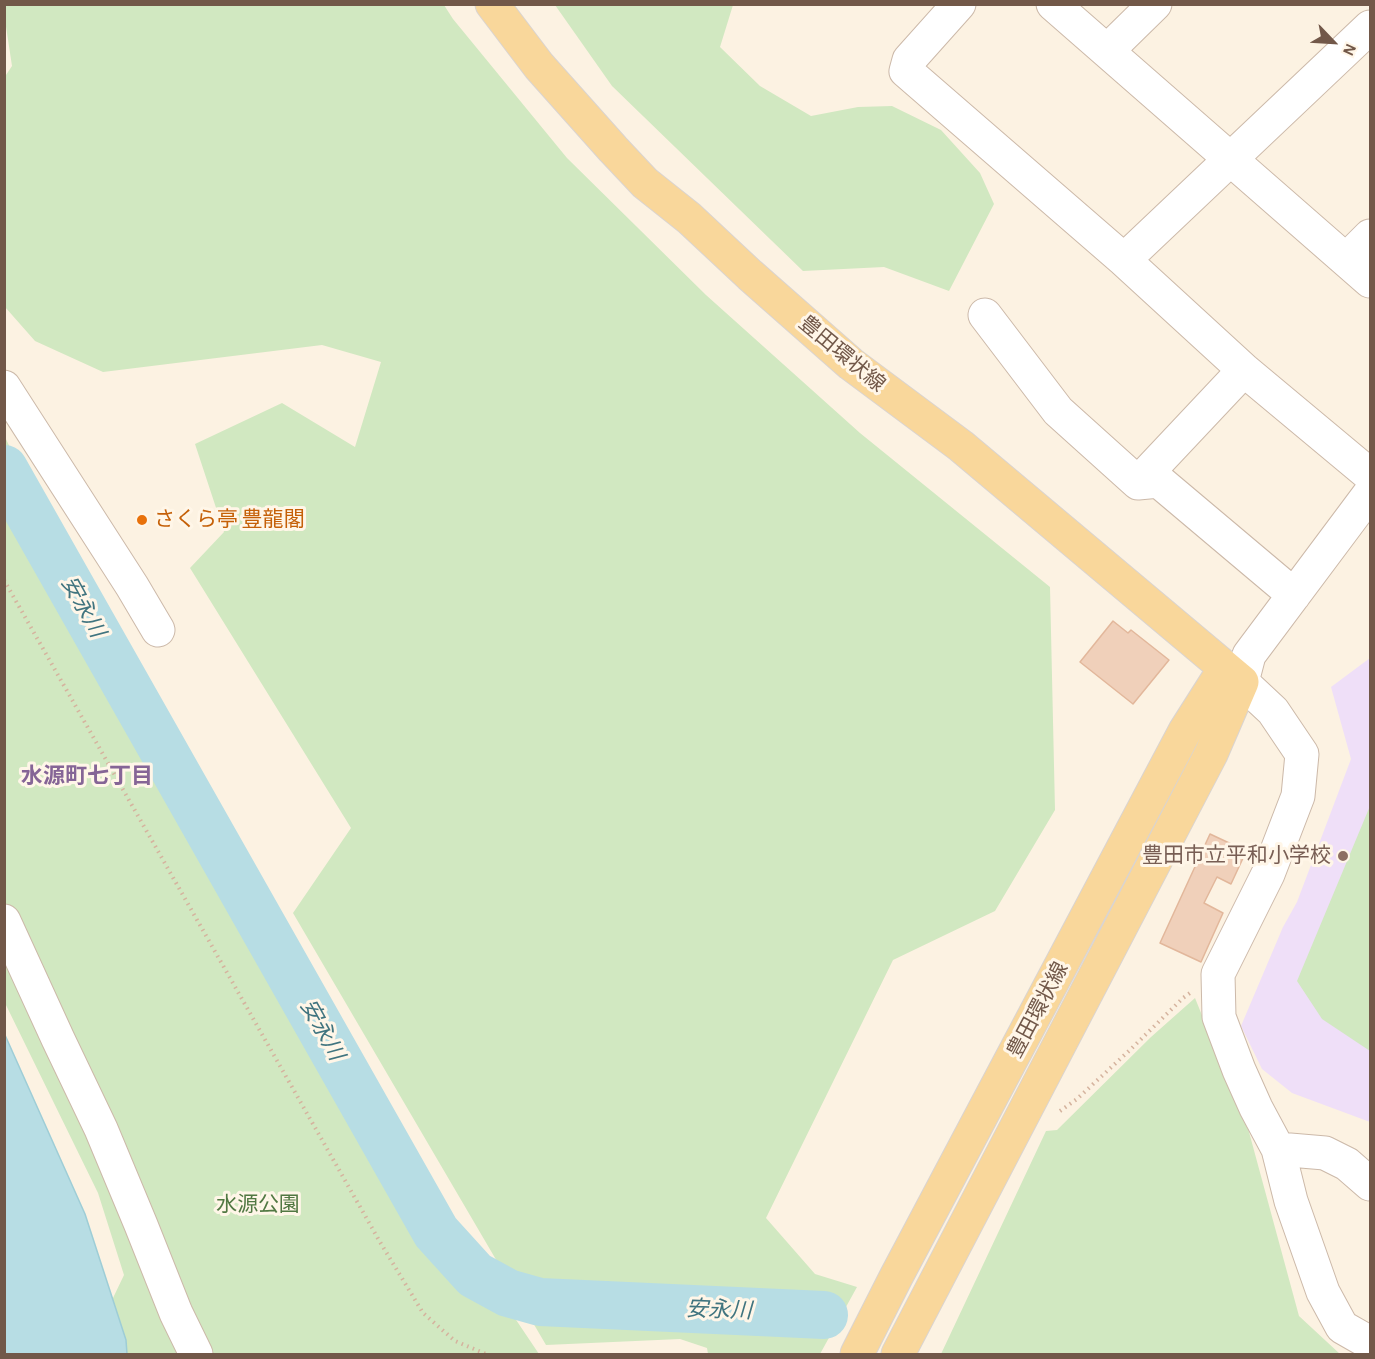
<!DOCTYPE html>
<html>
<head>
<meta charset="utf-8">
<style>
  body { margin:0 }
  #map { position:relative; width:1375px; height:1359px; overflow:hidden; background:#fcf2e2; font-family:"Alegreya Sans",sans-serif }
  canvas { display:block }
  .frame { position:absolute; inset:0; border:6px solid #725849; pointer-events:none }
  .north { position:absolute; left:1303px; top:12px; width:60px; height:60px; -webkit-text-stroke:4px #fff6e8; paint-order:stroke; rotate:115deg; font-size:16px; font-weight:700; line-height:24px; text-align:center; color:#725849 }
  .north::after { content:''; display:block; margin:auto; width:21px; height:27px; background:#725849; clip-path:polygon(50% 0,100% 100%,50% 72%,0 100%) }
</style>
</head>
<body>
<div id="map">
<canvas width="1375" height="1359"></canvas>
<div class="frame"></div>
<div class="north">N</div>
</div>
<script>
const g = document.querySelector('canvas').getContext('2d');
g.lineJoin = 'round';
function fill(path, color) {
  g.fillStyle = color;
  g.fill(path, 'evenodd');
}
function shape(rows) {
  const path = new Path2D();
  for (const r of rows) {
    path.moveTo(r[0], r[1]);
    for (let i = 2; i < r.length; i += 2) path.lineTo(r[i], r[i + 1]);
  }
  return path;
}
function trace(path, color, width, dash) {
  g.strokeStyle = color;
  g.lineWidth = width;
  g.lineCap = dash ? 'butt' : 'round';
  g.setLineDash(dash || []);
  g.stroke(path);
}
function drawText(font, color, halo, rows, align = 'center') {
  g.font = font + ' "Alegreya Sans","Noto Sans JP",sans-serif';
  g.lineWidth = 6;
  g.setLineDash([]);
  g.textBaseline = 'middle';
  g.strokeStyle = halo;
  g.fillStyle = color;
  for (const [text, x, y, turn = 0] of rows) {
    g.save();
    g.translate(x, y);
    g.rotate((+turn || 0) * Math.PI / 180);
    g.textAlign = isNaN(turn) ? turn : align;
    if (halo) g.strokeText(text, 0, 0);
    g.fillText(text, 0, 0);
    g.restore();
  }
}
fill(shape([
  [1370,658,1370,1122,1292,1093,1262,1069,1241,1026,1283,927,1297,902,1351,759,1331,687]
]), '#efdff8');
fill(shape([
  [6,5,444,5,453,19,567,158,706,295,860,433,1050,587,1055,810,995,911,893,960,766,1218,815,1274,857,1287,820,1354,708,1354,707,1348,680,1339,546,1345,293,913,351,828,190,568,224,532,195,444,282,403,355,447,381,362,322,345,103,372,35,341,5,307,4,78,12,66,5,20],
  [555,5,733,5,720,47,760,86,811,116,858,107,892,106,941,130,980,173,994,204,949,291,884,267,803,271,612,86],
  [4,435,38,506,223,831,379,1116,539,1354,114,1354,108,1321,113,1298,124,1275,98,1193,5,1003],
  [1370,806,1370,1051,1322,1019,1297,981],
  [1195,998,1249,1132,1299,1316,1340,1354,941,1354,1046,1131,1057,1130,1151,1037]
]), '#d1e8c1');
const water = shape([
  [5,1035,85,1214,126,1340,127,1354,5,1354,5,1035]
]);
fill(water, '#b7dde4');
trace(water, '#9ecdd6', 1.5);
trace(shape([
  [4,469,436,1232,475,1275,508,1293,540,1302,824,1315]
]), '#b7dde4', 48);
const building = shape([
  [1113,621,1128,633,1131,630,1169,660,1133,704,1080,662,1113,621],
  [1210,834,1242,849,1244,856,1231,884,1217,877,1204,903,1223,913,1201,962,1160,943,1210,834]
]);
fill(building, '#f0d0ba');
trace(building, '#e2b79b', 1.5);
const minor = shape([
  [959,4,909,60,906,71,1124,260,1244,370,1370,475],
  [1053,4,1370,281],
  [1107,51,1155,4],
  [1347,259,1370,236],
  [1124,260,1370,27],
  [985,315,1058,411,1138,483,1159,481],
  [1244,370,1148,472,1294,595],
  [4,387,132,586,158,630],
  [1370,493,1249,655,1242,682,1273,711,1302,754,1298,796,1268,874,1218,974,1219,1017,1239,1070,1256,1108,1278,1149,1291,1201,1323,1292,1342,1327,1370,1343],
  [4,921,58,1039,101,1129,141,1225,176,1313,196,1354],
  [1278,1149,1325,1153,1347,1164,1370,1184]
]);
const major = shape([
  [492,4,539,66,613,149,645,183,689,218,750,275,851,364,961,446,1242,682,1211,754,898,1354],
  [857,1354,896,1277,1185,731,1225,668]
]);
trace(minor, '#ccb9a9', 35);
trace(major, '#dad4d0', 35);
trace(shape([
  [4,580,380,1242,423,1313,455,1341,486,1354],
  [1060,1111,1077,1099,1131,1049,1183,998,1190,993]
]), '#d5b39e', 4, [1.5, 4.5]);
trace(minor, '#fff', 33);
trace(major, '#f9d79b', 33);
for (const [x, y, r, color] of [
  [142,520,6,"#e8710a"],
  [1343,856,6,"#8d6e63"]
]) {
  const dot = new Path2D();
  dot.arc(x, y, r, 0, 2 * Math.PI);
  g.fillStyle = color;
  g.fill(dot);
  trace(dot, '#fff6e8', 2);
}
drawText('21px', '#725849', '#fff6e8', [
  ["豊田環状線",842,354,40],
  ["豊田環状線",1038,1010,-62]
]);
drawText('21px', '#c56008', '#fff6e8', [
  ["さくら亭 豊龍閣",154,520]
], 'left');
drawText('21px', '#785e54', '#fff6e8', [
  ["豊田市立平和小学校",1331,856]
], 'right');
drawText('21px', '#517842', '#fff6e8', [
  ["水源公園",258,1205]
]);
drawText('italic 22px', '#40747f', '#fff6e8', [
  ["安永川",83,607,61],
  ["安永川",322,1030,61],
  ["安永川",719,1310,2]
]);
drawText('bold 22px', '#856596', '#fff6e8', [
  ["水源町七丁目",87,776]
]);
</script>
</body>
</html>
